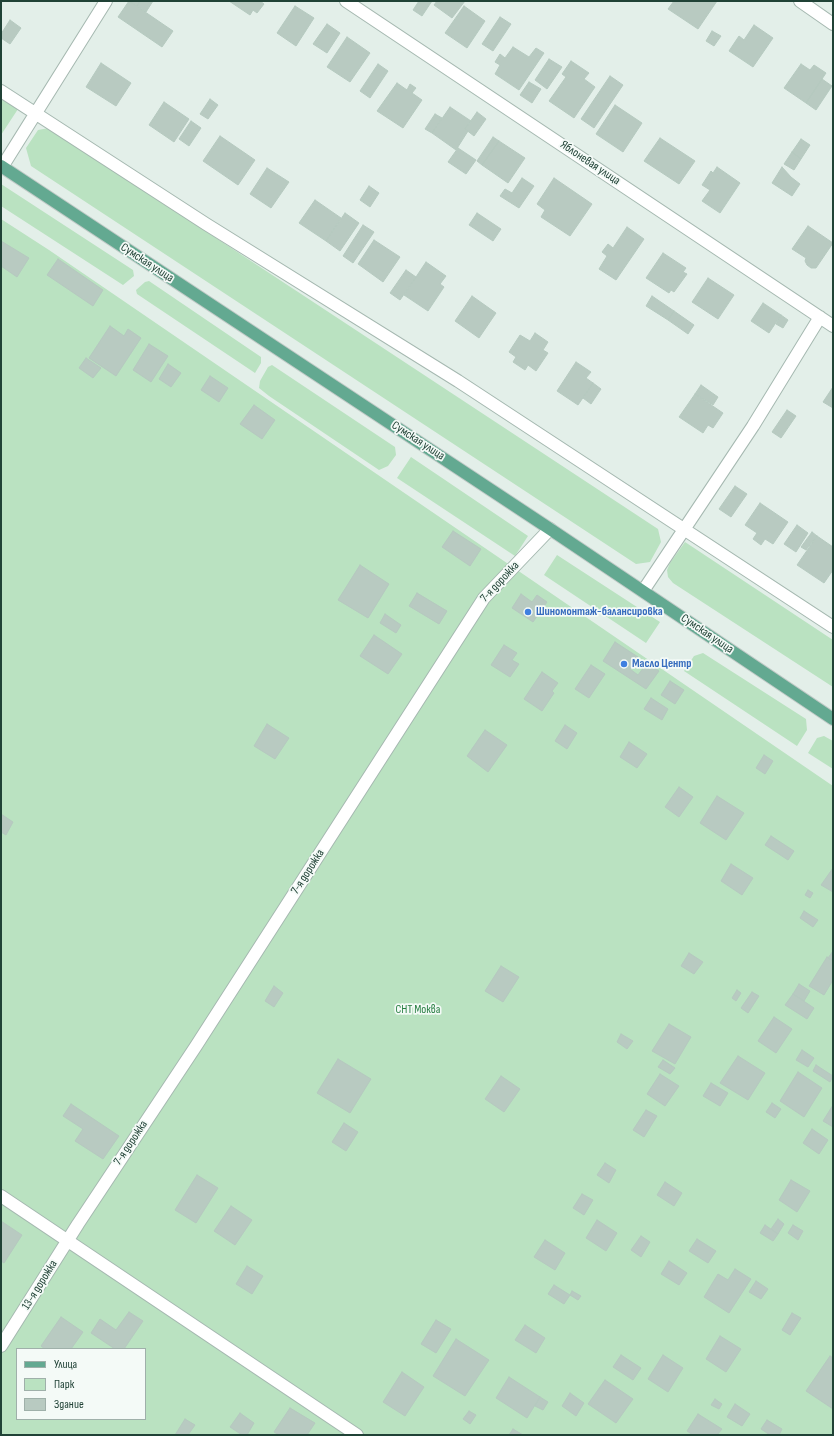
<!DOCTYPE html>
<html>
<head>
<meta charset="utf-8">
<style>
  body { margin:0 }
  #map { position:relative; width:834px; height:1436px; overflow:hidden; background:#e3efe9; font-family:"Sofia Sans Condensed",sans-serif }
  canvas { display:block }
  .frame { position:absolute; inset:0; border:2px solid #204236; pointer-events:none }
  .legend { position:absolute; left:16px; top:1348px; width:130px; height:72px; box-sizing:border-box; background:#f4faf7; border:1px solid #9fb0aa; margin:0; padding:5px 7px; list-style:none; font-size:12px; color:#204236 }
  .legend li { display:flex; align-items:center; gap:8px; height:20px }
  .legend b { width:20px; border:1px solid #9fb0aa }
</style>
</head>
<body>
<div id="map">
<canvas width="834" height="1436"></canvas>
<div class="frame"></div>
<ul class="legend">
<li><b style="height:5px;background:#63a991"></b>Улица</li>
<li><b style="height:11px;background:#bae2c1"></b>Парк</li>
<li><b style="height:11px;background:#b8cac1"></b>Здание</li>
</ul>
</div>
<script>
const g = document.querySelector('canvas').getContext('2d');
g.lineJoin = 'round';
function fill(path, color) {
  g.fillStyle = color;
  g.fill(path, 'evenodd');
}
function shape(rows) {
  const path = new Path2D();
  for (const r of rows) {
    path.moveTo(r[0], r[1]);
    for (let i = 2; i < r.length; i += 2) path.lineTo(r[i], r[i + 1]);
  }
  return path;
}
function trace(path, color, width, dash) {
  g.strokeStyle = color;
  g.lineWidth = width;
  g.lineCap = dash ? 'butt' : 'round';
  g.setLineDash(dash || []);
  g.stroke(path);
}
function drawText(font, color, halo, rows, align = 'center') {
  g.font = font + ' "Sofia Sans Condensed",sans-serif';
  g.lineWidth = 3.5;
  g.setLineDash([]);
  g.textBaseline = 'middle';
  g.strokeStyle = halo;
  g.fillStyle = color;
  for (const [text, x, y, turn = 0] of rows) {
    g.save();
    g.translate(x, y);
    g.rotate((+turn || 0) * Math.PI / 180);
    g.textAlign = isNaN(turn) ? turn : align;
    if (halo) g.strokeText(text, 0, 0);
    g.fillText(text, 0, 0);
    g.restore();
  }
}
fill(shape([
  [1,98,18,109,1,135],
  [49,128,658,529,661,542,650,562,636,564,31,166,26,148,38,130],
  [1,184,133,270,134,276,123,285,1,206],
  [1,219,49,250,833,786,833,1435,1,1435],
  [17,1349,145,1349,145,1419,17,1419],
  [149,281,261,357,261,363,255,373,137,294,136,290,145,282],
  [272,365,395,447,396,455,388,466,379,470,269,396,259,388,260,381,268,367],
  [411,457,528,536,515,556,397,478],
  [685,542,833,640,833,687,673,583,668,577,667,570,670,563],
  [557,555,660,622,646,643,544,575],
  [703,653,806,719,807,730,797,746,684,671,694,656],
  [824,736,833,741,833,769,808,753,817,738]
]), '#bae2c1');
const building = shape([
  [129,1,173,31,162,47,118,17,129,1],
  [129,1,140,1,137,6,129,1],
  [140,1,153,1,146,12,137,6,140,1],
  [229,1,260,1,264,4,257,13,253,10,250,15,229,1],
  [419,1,432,1,422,16,413,10,419,1],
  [437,1,465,1,452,18,434,5,437,1],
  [674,1,717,1,698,29,668,9,674,1],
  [295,6,314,18,296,46,277,33,295,6],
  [464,6,485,21,467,48,445,33,464,6],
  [500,17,511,24,493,51,482,44,500,17],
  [10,20,21,28,10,44,1,38,1,34,10,20],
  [327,24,340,33,327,53,313,44,327,24],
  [754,25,773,38,753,67,729,51,739,36,744,40,754,25],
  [712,31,721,36,714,46,706,41,712,31],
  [347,37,370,53,350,82,327,67,347,37],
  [513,47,529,57,536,48,544,53,519,90,495,74,500,65,495,62,500,54,505,58,513,47],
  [549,59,562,67,547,89,535,80,549,59],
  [571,61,589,73,584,79,595,87,574,118,549,101,566,77,562,74,571,61],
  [101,63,131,83,116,106,86,87,101,63],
  [378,64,388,71,370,98,360,91,378,64],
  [801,64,810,70,814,65,826,73,806,103,784,88,801,64],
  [610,76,623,85,594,128,581,119,610,76],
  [822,79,832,86,816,110,806,103,822,79],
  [529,82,541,89,532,103,520,95,529,82],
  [397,83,407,90,410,84,416,88,412,93,422,100,403,128,377,111,397,83],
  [210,99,218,105,208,119,200,114,210,99],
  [164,102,189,119,174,142,149,125,164,102],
  [615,105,642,123,623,152,596,134,615,105],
  [450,107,471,121,465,129,468,131,456,150,432,133,450,107],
  [477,112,486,119,474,136,465,129,477,112],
  [435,114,442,118,432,133,425,129,435,114],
  [191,121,201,128,189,146,179,139,191,121],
  [220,136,255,160,238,185,203,161,220,136],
  [493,137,499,141,482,165,477,161,493,137],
  [660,138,695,161,679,184,644,161,660,138],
  [801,139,810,145,801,159,792,152,801,139],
  [499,141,525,158,508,183,482,165,499,141],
  [458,148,476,160,466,174,448,162,458,148],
  [792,152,801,159,794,170,784,164,792,152],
  [717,167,740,183,720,213,702,201,710,190,702,185,711,171,713,173,717,167],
  [782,167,791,177,800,184,792,196,772,183,782,167],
  [267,168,289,182,271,208,250,194,267,168],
  [522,178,534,186,519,208,500,196,505,189,512,193,522,178],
  [554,178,592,204,570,236,541,217,545,210,537,204,554,178],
  [369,186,379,193,370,207,360,200,369,186],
  [315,200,341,218,326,241,299,223,315,200],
  [345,213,359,223,340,251,326,241,345,213],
  [477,213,501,229,493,241,469,225,477,213],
  [363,225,374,232,353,263,343,256,363,225],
  [808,226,833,243,816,268,811,268,807,265,805,261,806,258,792,249,808,226],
  [627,227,644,239,616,280,599,269,607,256,602,252,608,244,613,248,627,227],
  [374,240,400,257,383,282,358,264,374,240],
  [1,241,29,258,17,277,1,266,1,241],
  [663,253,686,268,683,272,687,274,674,292,671,290,669,293,646,278,663,253],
  [58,259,103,290,93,306,47,275,58,259],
  [426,262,446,276,440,284,444,287,428,311,404,295,426,262],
  [406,270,416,277,400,300,390,293,406,270],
  [708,278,734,295,718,319,692,302,708,278],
  [472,296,496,313,479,338,455,321,472,296],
  [652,296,674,311,668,320,646,306,652,296],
  [763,303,781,315,769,333,751,321,763,303],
  [674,311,694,325,688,334,668,320,674,311],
  [781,315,788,320,783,328,776,324,781,315],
  [110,326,124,336,128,329,141,338,116,376,89,358,110,326],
  [535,333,548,342,543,350,548,353,536,371,528,365,525,370,513,362,516,357,509,352,520,335,530,341,535,333],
  [149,344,168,356,151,382,133,370,149,344],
  [86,358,101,368,93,378,79,368,86,358],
  [576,362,591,372,586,378,593,383,578,405,557,391,576,362],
  [168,364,181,373,171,387,159,379,168,364],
  [210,376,228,388,219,402,201,390,210,376],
  [593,383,601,389,591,404,583,398,593,383],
  [701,385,718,397,713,405,695,394,701,385],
  [833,387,833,408,823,402,833,387],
  [695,394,723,413,713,428,708,425,703,433,679,417,695,394],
  [254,405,275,420,262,439,240,424,254,405],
  [787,410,796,416,781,438,772,432,787,410],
  [735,486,747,494,731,517,719,509,735,486],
  [760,503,788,522,773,544,765,539,761,545,753,539,757,533,745,525,760,503],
  [797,525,808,533,796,552,784,544,797,525],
  [453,531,481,549,470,566,442,547,453,531],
  [812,532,817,536,806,550,801,547,812,532],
  [817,536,833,547,833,570,824,583,797,565,817,536],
  [360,565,389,584,368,618,338,600,360,565],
  [417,593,447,611,439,624,409,606,417,593],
  [521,594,532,602,537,595,547,602,533,622,512,608,521,594],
  [385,614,401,625,396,633,380,623,385,614],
  [374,635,402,654,388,674,360,656,374,635],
  [615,642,638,657,630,669,638,675,647,663,659,671,646,689,603,661,615,642],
  [504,645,517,653,512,660,519,664,510,677,491,665,504,645],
  [591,665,605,674,589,698,575,689,591,665],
  [542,672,558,683,552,691,554,693,542,711,524,699,542,672],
  [670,681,684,690,675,704,661,695,670,681],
  [651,698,668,709,662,720,644,709,651,698],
  [267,724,289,738,275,759,254,746,267,724],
  [565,725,577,733,567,749,555,741,565,725],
  [485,730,507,745,488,772,467,756,485,730],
  [629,742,647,754,637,768,620,757,629,742],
  [764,755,773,761,765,774,756,768,764,755],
  [679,787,693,797,679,817,665,807,679,787],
  [717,796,744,813,726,840,700,823,717,796],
  [1,814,13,822,6,835,1,832,1,814],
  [771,836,794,851,788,860,765,845,771,836],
  [731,864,753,878,742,895,721,881,731,864],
  [833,868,833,892,821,885,833,868],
  [808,890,813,893,810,898,805,895,808,890],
  [804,911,818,920,813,927,800,918,804,911],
  [833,951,833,961,828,958,833,951],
  [689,953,703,962,694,974,681,966,689,953],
  [827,957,833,961,833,980,824,995,809,986,827,957],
  [501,966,519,977,503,1002,485,991,501,966],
  [799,984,810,991,804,1001,793,994,799,984],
  [274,986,283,993,274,1007,265,1001,274,986],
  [737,990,741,993,736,1001,732,998,737,990],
  [752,992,759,996,748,1013,741,1008,752,992],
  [793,994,814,1008,807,1019,785,1005,793,994],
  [774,1017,792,1029,776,1053,758,1041,774,1017],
  [669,1024,691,1037,675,1064,652,1051,669,1024],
  [621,1034,633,1041,627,1049,617,1042,621,1034],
  [802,1050,814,1058,808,1067,796,1060,802,1050],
  [738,1056,765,1073,748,1100,720,1083,738,1056],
  [338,1059,371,1079,350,1113,317,1093,338,1059],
  [663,1060,675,1068,670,1074,658,1067,663,1060],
  [816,1065,833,1076,830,1082,813,1071,816,1065],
  [798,1072,822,1088,804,1117,780,1101,798,1072],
  [660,1074,679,1086,665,1106,647,1094,660,1074],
  [501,1076,520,1089,504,1112,485,1099,501,1076],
  [711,1083,728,1093,720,1106,703,1096,711,1083],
  [772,1103,781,1109,775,1118,766,1112,772,1103],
  [71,1104,119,1136,103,1159,75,1141,83,1129,63,1116,71,1104],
  [833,1105,833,1127,823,1121,833,1105],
  [646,1110,657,1116,644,1137,633,1130,646,1110],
  [344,1123,358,1132,346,1151,332,1142,344,1123],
  [812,1129,828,1140,819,1154,803,1143,812,1129],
  [605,1163,616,1170,609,1183,597,1175,605,1163],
  [197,1175,218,1188,196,1223,175,1210,197,1175],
  [791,1180,810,1191,797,1212,779,1200,791,1180],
  [665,1182,682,1193,674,1206,657,1195,665,1182],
  [582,1194,593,1200,584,1215,573,1208,582,1194],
  [231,1206,252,1220,235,1245,214,1231,231,1206],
  [778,1219,784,1224,778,1234,771,1229,778,1219],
  [597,1220,617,1233,606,1251,586,1238,597,1220],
  [1,1221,22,1235,4,1263,1,1261,1,1221],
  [765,1225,778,1234,773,1241,760,1233,765,1225],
  [793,1225,803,1231,798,1240,788,1233,793,1225],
  [641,1236,650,1242,641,1257,631,1250,641,1236],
  [697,1239,716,1251,708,1263,689,1251,697,1239],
  [545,1240,565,1253,555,1270,534,1257,545,1240],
  [669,1261,687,1273,679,1285,661,1274,669,1261],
  [247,1266,263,1276,252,1294,236,1284,247,1266],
  [735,1269,751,1279,729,1313,704,1297,718,1274,728,1280,735,1269],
  [756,1281,768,1289,761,1299,749,1292,756,1281],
  [554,1285,570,1295,564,1304,548,1294,554,1285],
  [572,1291,581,1296,578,1300,570,1295,572,1291],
  [129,1312,143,1321,124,1349,115,1349,91,1333,100,1319,116,1330,129,1312],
  [792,1313,801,1318,790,1335,782,1330,792,1313],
  [61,1317,83,1332,71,1349,45,1349,41,1346,61,1317],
  [436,1320,451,1329,436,1353,421,1344,436,1320],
  [525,1325,545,1338,536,1353,515,1340,525,1325],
  [720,1336,741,1349,726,1372,706,1359,720,1336],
  [456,1339,489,1360,465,1396,433,1376,456,1339],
  [621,1355,641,1368,633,1380,613,1367,621,1355],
  [663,1355,683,1368,668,1392,648,1379,663,1355],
  [830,1356,833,1358,833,1409,806,1391,830,1356],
  [402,1372,424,1387,405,1416,383,1402,402,1372],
  [509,1377,540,1397,527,1418,496,1398,509,1377],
  [605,1380,633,1399,616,1423,588,1404,605,1380],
  [570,1393,584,1403,576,1416,562,1406,570,1393],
  [540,1397,548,1402,543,1410,535,1406,540,1397],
  [715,1399,722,1404,719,1409,711,1405,715,1399],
  [735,1404,750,1414,742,1426,727,1417,735,1404],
  [290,1408,315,1423,307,1435,279,1435,274,1432,290,1408],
  [469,1411,476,1415,470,1424,463,1419,469,1411],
  [240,1413,254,1423,247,1435,242,1435,230,1427,240,1413],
  [698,1414,722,1429,717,1435,693,1435,687,1431,698,1414],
  [185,1419,195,1425,188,1435,175,1435,185,1419],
  [767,1420,782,1429,779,1435,770,1435,761,1429,767,1420],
  [513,1429,523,1435,509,1435,513,1429]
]);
fill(building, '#b8cac1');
trace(building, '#b5c9bf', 1);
const minor = shape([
  [346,1,833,326],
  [800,1,833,24],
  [1,91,206,224,458,381,833,627],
  [2,167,106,1],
  [643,591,753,426,820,317],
  [1,1196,357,1435],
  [1,1346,78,1224,196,1046,484,598,550,529]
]);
const major = shape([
  [1,166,550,529,833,719]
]);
trace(minor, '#a5b8b0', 14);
trace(major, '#c1cac7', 14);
trace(minor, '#fff', 12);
trace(major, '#63a991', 12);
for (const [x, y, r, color] of [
  [528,612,4,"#3f7fe0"],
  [624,664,4,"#3f7fe0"]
]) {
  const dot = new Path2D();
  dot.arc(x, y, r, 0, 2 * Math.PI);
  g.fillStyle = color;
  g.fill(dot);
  trace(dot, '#f4faf7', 1.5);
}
drawText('12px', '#204236', '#f4faf7', [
  ["Яблоневая улица",590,163,34],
  ["Сумская улица",147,263,33],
  ["Сумская улица",418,441,33],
  ["7-я дорожка",500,582,-47],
  ["Сумская улица",707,634,34],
  ["7-я дорожка",308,872,-57],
  ["7-я дорожка",131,1143,-56],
  ["13-я дорожка",40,1285,-58]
]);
drawText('bold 12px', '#366cbe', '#f4faf7', [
  ["Шиномонтаж-балансировка",536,612],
  ["Масло Центр",632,664]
], 'left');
drawText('12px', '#267e41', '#f4faf7', [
  ["СНТ Моква",418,1010]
]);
</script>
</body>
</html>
